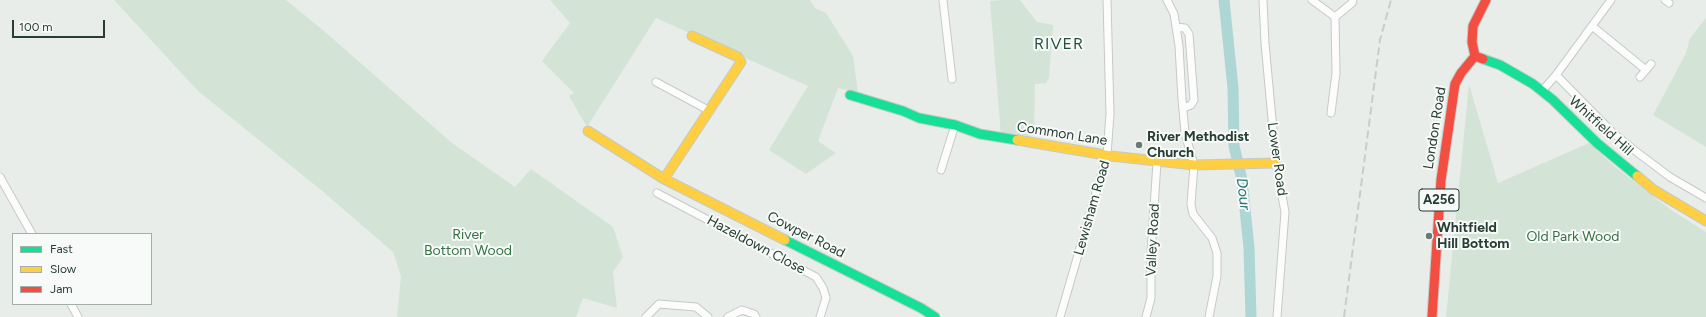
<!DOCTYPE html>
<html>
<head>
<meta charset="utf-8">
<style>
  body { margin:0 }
  #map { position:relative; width:1706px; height:317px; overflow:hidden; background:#e8edea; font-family:Figtree,sans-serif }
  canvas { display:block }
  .legend { position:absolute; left:12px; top:233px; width:140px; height:72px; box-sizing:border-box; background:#f7faf8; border:1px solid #a4afaa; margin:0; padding:5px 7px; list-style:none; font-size:12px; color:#273e34 }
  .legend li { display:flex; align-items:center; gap:8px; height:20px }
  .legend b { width:20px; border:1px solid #a4afaa }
  .scale { position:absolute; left:12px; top:20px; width:93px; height:18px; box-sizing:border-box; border:2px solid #273e34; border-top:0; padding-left:5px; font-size:12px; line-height:14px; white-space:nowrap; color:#273e34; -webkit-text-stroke:3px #f7faf8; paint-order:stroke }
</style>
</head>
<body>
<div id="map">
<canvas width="1706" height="317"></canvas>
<ul class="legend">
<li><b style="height:5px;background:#16e098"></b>Fast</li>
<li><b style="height:5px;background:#ffcf43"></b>Slow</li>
<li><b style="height:5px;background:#f24e42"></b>Jam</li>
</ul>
<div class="scale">100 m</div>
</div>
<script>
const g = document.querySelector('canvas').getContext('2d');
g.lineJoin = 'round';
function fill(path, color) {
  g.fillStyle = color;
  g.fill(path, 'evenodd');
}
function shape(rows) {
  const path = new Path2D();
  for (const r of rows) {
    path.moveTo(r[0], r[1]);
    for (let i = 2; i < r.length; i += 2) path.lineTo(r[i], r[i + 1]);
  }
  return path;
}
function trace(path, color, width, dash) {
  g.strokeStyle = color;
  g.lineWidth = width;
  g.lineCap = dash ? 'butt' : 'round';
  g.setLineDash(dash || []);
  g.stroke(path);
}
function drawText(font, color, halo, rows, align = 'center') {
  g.font = font + ' Figtree,sans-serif';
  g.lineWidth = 4;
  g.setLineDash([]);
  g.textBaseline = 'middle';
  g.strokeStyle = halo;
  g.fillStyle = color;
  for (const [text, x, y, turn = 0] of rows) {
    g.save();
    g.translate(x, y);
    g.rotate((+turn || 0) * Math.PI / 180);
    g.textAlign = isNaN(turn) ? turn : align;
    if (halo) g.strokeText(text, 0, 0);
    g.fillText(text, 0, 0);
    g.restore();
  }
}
fill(shape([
  [114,0,286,0,324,31,452,143,515,187,531,169,613,227,623,257,613,272,617,308,583,298,576,317,397,317,401,276,393,252,321,190,198,91],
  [550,0,810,0,815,8,826,13,853,56,858,93,838,88,818,141,836,153,806,174,769,150,808,86,656,18,587,127,569,96,574,93,542,61,570,23],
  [1003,0,1020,0,1037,22,1053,25,1049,78,1046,83,1035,84,1034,133,1031,133,1031,138,1001,136,990,1],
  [1706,18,1706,147,1653,115,1686,53,1690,38],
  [1469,84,1498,183,1589,143,1614,166,1671,210,1706,232,1706,317,1446,317]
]), '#d3e4d6');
trace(shape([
  [1224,0,1233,88,1234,146,1242,180,1249,248,1251,317]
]), '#aed6d5', 11);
const street = shape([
  [943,0,952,79],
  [1167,0,1174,14,1179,46,1182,99,1185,133,1194,165,1191,204,1193,214,1212,238,1217,253,1217,276,1209,317],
  [1263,0,1265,43,1276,163,1285,212,1277,317],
  [1312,0,1335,17,1336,73,1331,113],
  [1665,0,1669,3],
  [1335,17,1352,3,1353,0],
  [1592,26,1646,70],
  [1176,27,1185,28,1189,34,1194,100,1191,105,1183,108],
  [1556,75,1612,132,1634,150,1670,177,1706,198],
  [1640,77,1651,64],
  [656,82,710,111],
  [1542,91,1556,75,1611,0],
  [941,170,955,125],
  [0,177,32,234],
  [657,193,816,277,823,288,826,298,820,317],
  [71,304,78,317],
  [646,317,659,304,696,307,708,317],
  [728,317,742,310,754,314,756,317],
  [1060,317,1107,155,1110,114,1107,0],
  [1146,317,1151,298,1151,253,1157,162]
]);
const fast = shape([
  [1483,59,1500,65,1533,84,1553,100,1597,143,1637,176],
  [850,95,903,111,919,118,955,125,980,134,1017,140],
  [785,240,921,308,935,317]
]);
const slow = shape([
  [588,131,664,179,785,240],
  [1017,140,1111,156,1194,165,1276,163],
  [1637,176,1654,190,1706,221],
  [664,179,741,62,738,57,692,36]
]);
const jam = shape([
  [1475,56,1472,42,1473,26,1486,0],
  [1432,317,1441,180,1455,84,1461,73,1475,56,1483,59]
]);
trace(street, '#c5cac7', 9);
trace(fast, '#c4cac7', 11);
trace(slow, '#c4cac7', 11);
trace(jam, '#c4cac7', 11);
trace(street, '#fcfcfc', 7);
trace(fast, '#16e098', 9);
trace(slow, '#ffcf43', 9);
trace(jam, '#f24e42', 9);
trace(shape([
  [1344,317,1380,40,1391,0]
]), '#c9cccb', 2, [8, 4]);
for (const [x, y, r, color] of [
  [1139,145,4,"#6b7b74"],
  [1429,236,4,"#6b7b74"]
]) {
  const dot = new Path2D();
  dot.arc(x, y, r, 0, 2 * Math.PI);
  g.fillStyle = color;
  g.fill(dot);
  trace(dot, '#f7faf8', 1.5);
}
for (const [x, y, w] of [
  [1439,200,40]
]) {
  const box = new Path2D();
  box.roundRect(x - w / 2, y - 11, w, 22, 3);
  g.fillStyle = '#f7faf8';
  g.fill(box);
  trace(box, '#273e34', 1);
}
drawText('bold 13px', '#273e34', null, [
  ["A256",1439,200]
]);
drawText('14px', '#273e34', '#f7faf8', [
  ["Whitfield Hill",1601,126,42],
  ["London Road",1435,128,-81],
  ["Common Lane",1062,134,9],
  ["Lower Road",1277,159,82],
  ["Lewisham Road",1092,208,-74],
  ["Cowper Road",806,235,27],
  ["Valley Road",1153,240,-87],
  ["Hazeldown Close",756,245,28]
]);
drawText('bold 14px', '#273e34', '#f7faf8', [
  ["River Methodist",1147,137],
  ["Church",1147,153],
  ["Whitfield",1437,228],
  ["Hill Bottom",1437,244]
], 'left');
drawText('14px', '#357143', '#f7faf8', [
  ["River",468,235],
  ["Bottom Wood",468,251],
  ["Old Park Wood",1573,237]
]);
drawText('italic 15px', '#277475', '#f7faf8', [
  ["Dour",1243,194,83]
]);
g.letterSpacing = '1px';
drawText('16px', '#254f3e', '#f7faf8', [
  ["RIVER",1059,44]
]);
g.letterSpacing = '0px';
</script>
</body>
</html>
